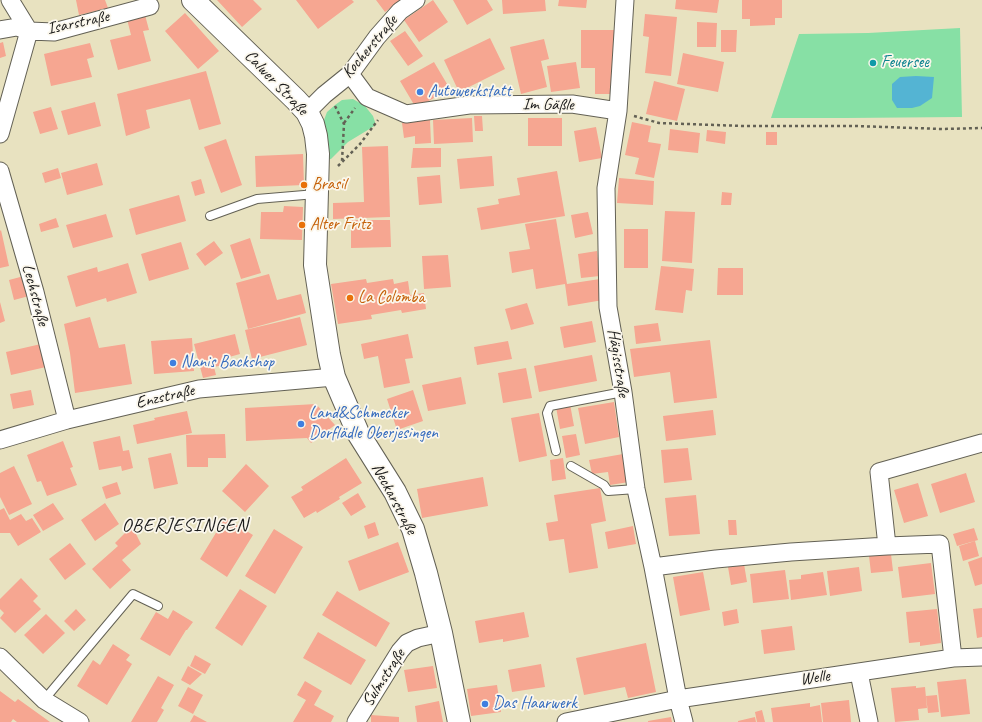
<!DOCTYPE html>
<html>
<head>
<meta charset="utf-8">
<style>
  body { margin:0 }
  canvas { display:block; background:#e8e2c0 }
</style>
</head>
<body>
<canvas width="982" height="722"></canvas>
<script>
const g = document.querySelector('canvas').getContext('2d');
g.lineJoin = 'round';
function fill(path, color) {
  g.fillStyle = color;
  g.fill(path, 'evenodd');
}
function shape(rows) {
  const path = new Path2D();
  for (const r of rows) {
    path.moveTo(r[0], r[1]);
    for (let i = 2; i < r.length; i += 2) path.lineTo(r[i], r[i + 1]);
  }
  return path;
}
function trace(path, color, width, dash) {
  g.strokeStyle = color;
  g.lineWidth = width;
  g.lineCap = dash ? 'butt' : 'round';
  g.setLineDash(dash || []);
  g.stroke(path);
}
function drawText(font, color, halo, rows, align = 'center') {
  g.font = font + ' Caveat,sans-serif';
  g.lineWidth = 3.5;
  g.setLineDash([]);
  g.textBaseline = 'middle';
  g.strokeStyle = halo;
  g.fillStyle = color;
  for (const [text, x, y, turn = 0] of rows) {
    g.save();
    g.translate(x, y);
    g.rotate((+turn || 0) * Math.PI / 180);
    g.textAlign = isNaN(turn) ? turn : align;
    if (halo) g.strokeText(text, 0, 0);
    g.fillText(text, 0, 0);
    g.restore();
  }
}
fill(shape([
  [960,28,962,117,845,118,771,118,799,34,868,33],
  [353,99,365,106,373,116,376,125,348,142,331,159,326,160,324,120,327,112,335,105,342,100]
]), '#87e0a5');
fill(shape([
  [916,76,934,77,932,98,920,106,912,108,897,108,892,100,892,84,900,77]
]), '#54b4d3');
fill(shape([
  [76,0,105,0,108,8,79,15],
  [217,0,253,0,262,9,242,27],
  [296,0,352,0,354,2,318,29],
  [376,0,401,0,385,12],
  [433,0,448,22,419,42,404,20],
  [453,0,487,0,493,10,467,25],
  [502,0,545,0,546,11,503,14],
  [559,0,587,0,586,8,558,6],
  [676,0,719,0,717,13,675,9],
  [742,0,782,0,782,18,775,18,775,25,750,26,750,19,742,19],
  [185,13,219,51,198,69,165,31],
  [645,14,677,17,671,76,645,73,649,37,643,36],
  [145,15,149,30,143,31,151,61,118,70,110,40,131,35,127,19],
  [697,22,717,23,716,47,697,47],
  [581,30,614,30,613,94,595,94,595,68,581,68],
  [721,30,737,30,736,52,721,52],
  [405,31,423,56,408,66,390,41],
  [490,38,505,69,459,92,444,60],
  [544,39,549,59,541,61,547,87,521,94,510,47],
  [3,42,6,56,0,58,0,43],
  [90,43,94,57,87,59,92,77,51,86,44,54],
  [683,53,724,62,718,92,677,84],
  [434,62,450,89,416,108,400,81],
  [576,62,580,88,551,92,547,66],
  [206,71,221,124,199,130,190,99,146,110,150,128,126,136,117,94],
  [654,81,685,89,677,121,646,114],
  [95,102,101,126,68,135,61,111],
  [51,107,58,129,40,134,33,112],
  [474,116,482,116,483,131,475,131],
  [472,118,473,142,434,144,433,120],
  [528,118,562,118,562,146,528,146],
  [430,120,431,143,415,144,415,136,404,138,402,123],
  [632,122,651,126,648,142,661,144,654,178,635,174,639,158,625,155],
  [596,127,602,158,579,162,574,131],
  [670,129,700,133,698,153,668,150],
  [707,130,726,132,725,144,706,141],
  [766,132,777,132,777,145,766,145],
  [226,139,242,185,221,193,204,147],
  [388,146,390,217,333,219,333,203,364,202,362,147],
  [413,148,441,148,441,167,411,168],
  [303,154,304,185,256,187,255,156],
  [492,156,494,186,460,189,457,159],
  [97,163,103,185,67,195,61,173],
  [58,168,61,178,45,183,42,173],
  [557,171,565,216,481,230,477,208,499,204,498,199,520,195,517,178],
  [440,175,442,203,419,205,417,177],
  [619,178,654,181,653,205,617,203],
  [201,179,205,193,195,196,191,182],
  [722,192,732,193,731,205,721,205],
  [179,195,186,221,136,235,129,209],
  [284,206,303,207,302,240,260,239,261,212,283,212],
  [665,211,695,212,692,263,662,261],
  [588,212,593,234,575,238,571,215],
  [106,214,113,237,73,248,66,225],
  [56,218,59,227,41,232,39,224],
  [556,219,567,284,600,279,603,300,568,306,565,284,536,289,533,269,512,273,509,252,530,249,525,224],
  [351,220,390,220,391,247,351,248],
  [624,229,648,229,648,268,624,268],
  [1,230,9,266,0,268,0,231],
  [250,238,261,273,241,279,230,245],
  [214,241,223,253,205,266,196,254],
  [181,242,189,269,149,281,141,254],
  [597,251,600,276,581,278,578,254],
  [448,255,451,287,424,289,422,256],
  [128,263,137,293,107,302,106,298,76,307,67,276,97,267,98,272],
  [661,266,694,269,692,291,686,290,683,313,655,310],
  [718,268,743,268,743,295,717,295],
  [269,274,277,300,301,294,306,313,248,329,236,283],
  [24,276,29,296,14,300,9,280],
  [366,279,367,283,393,279,394,284,408,281,410,295,424,293,426,309,402,313,401,310,371,315,372,319,338,324,331,284],
  [0,302,5,321,0,323],
  [527,303,534,324,511,330,505,309],
  [90,317,99,348,125,344,132,384,75,393,70,353,64,324],
  [300,317,307,345,252,359,245,330],
  [592,321,596,342,564,348,560,327],
  [658,323,661,341,636,344,634,326],
  [235,334,240,354,222,359,223,365,214,367,216,375,203,378,194,344],
  [408,334,413,358,405,359,410,383,384,388,378,356,364,359,361,344],
  [192,338,194,371,154,374,151,341],
  [710,340,717,398,674,403,670,372,634,377,630,349],
  [508,341,512,359,477,365,474,347],
  [41,344,46,367,11,375,6,352],
  [592,355,597,381,539,392,534,366],
  [526,368,532,398,503,403,498,373],
  [461,377,466,404,428,411,422,385],
  [31,390,34,405,13,409,10,394],
  [413,390,423,421,397,430,387,399],
  [614,402,619,437,585,444,578,408],
  [316,404,335,425,311,443,307,438,246,441,245,408],
  [570,404,574,426,560,429,556,407],
  [713,410,716,435,666,441,663,416],
  [187,411,192,433,137,444,133,425,155,420,154,418],
  [539,413,547,456,519,462,511,418],
  [225,434,226,458,208,458,208,467,187,467,186,435],
  [576,434,580,455,566,458,562,436],
  [120,436,123,451,129,450,133,468,122,471,121,466,99,470,93,442],
  [63,441,73,467,70,468,77,485,47,496,41,481,37,482,27,455],
  [688,448,692,480,664,483,661,450],
  [171,453,178,484,154,489,148,458],
  [623,454,629,482,610,485,608,472,592,474,589,460],
  [346,458,362,483,339,497,340,499,317,513,316,511,304,518,291,497,303,490,301,487],
  [563,458,566,479,552,481,550,460],
  [246,464,269,486,245,512,222,491],
  [14,466,32,504,9,515,0,497,0,473],
  [966,473,975,502,940,513,931,484],
  [483,477,488,506,422,518,417,489],
  [117,482,121,494,106,499,102,487],
  [918,483,928,516,904,523,894,490],
  [600,488,606,521,591,524,598,568,569,573,564,539,549,541,546,523,558,521,554,495],
  [358,493,366,507,351,516,342,503],
  [696,495,700,534,669,536,665,498],
  [53,503,64,519,43,531,33,515],
  [105,503,119,524,95,541,81,520],
  [4,508,10,520,21,514,26,521,32,518,41,532,18,546,10,533,0,533,0,510],
  [225,518,253,535,227,577,200,559],
  [728,520,736,520,737,535,729,535],
  [375,522,379,535,368,539,364,526],
  [132,526,141,544,122,560,131,570,110,589,92,569,118,546,115,543],
  [633,526,636,544,608,549,605,532],
  [974,528,978,540,957,546,953,534],
  [274,529,303,547,275,594,245,576],
  [975,541,979,556,963,561,959,546],
  [398,542,409,572,359,591,348,561],
  [70,543,86,564,65,580,49,559],
  [891,554,893,571,871,573,869,556],
  [982,557,982,584,975,586,968,562],
  [931,563,935,594,902,598,898,567],
  [744,564,747,582,731,585,728,567],
  [859,567,862,591,830,596,827,571],
  [785,570,789,599,753,603,750,574],
  [703,572,710,610,680,616,673,577],
  [823,572,827,595,791,600,789,580,801,579,801,575],
  [21,578,38,596,33,601,41,609,15,633,0,618,4,613,0,609,0,599],
  [240,589,267,606,242,646,215,628],
  [337,591,390,623,376,647,322,615],
  [982,608,982,637,977,638,973,609],
  [76,609,86,620,74,631,64,621],
  [737,609,739,623,724,626,722,612],
  [937,609,941,643,920,646,920,642,909,643,906,612],
  [173,610,193,622,187,630,186,630,170,656,140,639,156,612,168,619],
  [524,612,529,637,503,642,503,639,479,643,475,621],
  [46,614,65,633,43,654,24,635],
  [792,626,795,650,764,654,761,630],
  [318,632,366,660,351,685,303,658],
  [646,643,656,692,628,698,625,687,584,695,576,658],
  [113,644,130,655,126,660,132,664,107,705,77,686,93,660,100,665],
  [195,655,211,664,205,674,190,666],
  [541,664,545,687,512,692,508,670],
  [188,666,202,674,190,685,181,680],
  [433,666,437,688,408,692,404,670],
  [158,676,174,685,161,708,164,710,157,722,131,722],
  [966,679,970,714,941,717,937,682],
  [305,681,322,691,314,705,334,716,331,722,293,722,306,700,297,695],
  [497,685,501,712,471,716,467,689],
  [916,686,916,688,925,687,927,708,918,709,919,720,895,722,891,688],
  [188,687,203,695,193,714,178,706],
  [0,691,15,702,18,699,50,722,17,722,13,719,11,722,0,722],
  [937,695,939,712,928,713,926,696],
  [849,700,851,722,823,722,821,703],
  [439,701,443,722,417,722,415,706],
  [810,703,810,707,820,705,822,722,773,722,771,708],
  [762,710,765,722,757,722,755,712],
  [194,715,207,722,190,722],
  [371,715,399,717,399,722,371,722],
  [671,717,672,722,648,722,648,721],
  [755,717,756,722,738,722,738,721]
]), '#f6a691');
const lane = shape([
  [210,216,257,199,316,194],
  [556,451,547,413,550,406,623,392],
  [571,466,604,485,608,491,636,489],
  [44,700,133,594,158,606]
]);
const street = shape([
  [625,0,618,111,606,188,608,307,623,392,636,489,653,567,678,699,684,722],
  [0,30,17,27,29,31,54,32,150,6],
  [350,74,367,97,406,114,469,105,572,104,618,111],
  [307,112,324,95,350,74,377,37,400,11,416,0],
  [0,134,29,31,10,0],
  [0,171,35,292,67,420],
  [0,440,67,420,199,389,334,377],
  [887,546,940,544,953,658],
  [653,567,716,559,791,552,887,546,879,472,982,443],
  [0,657,44,700,80,722],
  [859,673,869,722],
  [356,722,400,651,407,643,418,638,441,633],
  [566,722,678,699,953,658,982,657]
]);
const primary = shape([
  [193,0,296,100,307,112,313,124,316,136,318,154,315,265,329,355,334,377,358,433,395,492,413,529,426,573,441,633,459,722]
]);
trace(lane, '#636155', 10);
trace(street, '#636155', 19);
trace(primary, '#636155', 24);
trace(shape([
  [335,106,344,124,342,161],
  [634,116,659,123,743,126,856,126,942,129,982,128],
  [344,123,355,108],
  [338,166,360,144,378,120]
]), '#636155', 2.5, [3, 3]);
trace(lane, '#fff', 8);
trace(street, '#fff', 17);
trace(primary, '#fff', 22);
for (const [x, y, r, color] of [
  [873,63,4,"#0f9aa8"],
  [420,92,4,"#3f7fe0"],
  [304,185,4,"#e8710a"],
  [302,225,4,"#e8710a"],
  [350,298,4,"#e8710a"],
  [173,363,4,"#3f7fe0"],
  [301,424,4,"#3f7fe0"],
  [485,704,4,"#3f7fe0"]
]) {
  const dot = new Path2D();
  dot.arc(x, y, r, 0, 2 * Math.PI);
  g.fillStyle = color;
  g.fill(dot);
  trace(dot, '#fbf7ec', 1.5);
}
drawText('17px', '#1c1c1c', '#fbf7ec', [
  ["Isarstraße",78,23,-12],
  ["Kocherstraße",370,47,-50],
  ["Calwer Straße",276,83,46],
  ["Im Gäßle",548,105,1],
  ["Lechstraße",35,295,75],
  ["Hägisstraße",618,363,81],
  ["Enzstraße",165,397,-13],
  ["Neckarstraße",394,499,62],
  ["Sulmstraße",384,678,-57],
  ["Welle",815,678,-8]
]);
drawText('17px', '#0d838f', '#fbf7ec', [
  ["Feuersee",881,63]
], 'left');
drawText('17px', '#366cbe', '#fbf7ec', [
  ["Autowerkstatt",428,92],
  ["Nanis Backshop",181,363],
  ["Land&Schmecker",309,414],
  ["Dorflädle Oberjesingen",309,434],
  ["Das Haarwerk",493,704]
], 'left');
drawText('17px', '#c56008', '#fbf7ec', [
  ["Brasil",312,185],
  ["Alter Fritz",310,225],
  ["La Colomba",358,298]
], 'left');
g.letterSpacing = '1px';
drawText('19px', '#1c1c1c', '#fbf7ec', [
  ["OBERJESINGEN",185,526]
]);
g.letterSpacing = '0px';
</script>
</body>
</html>
